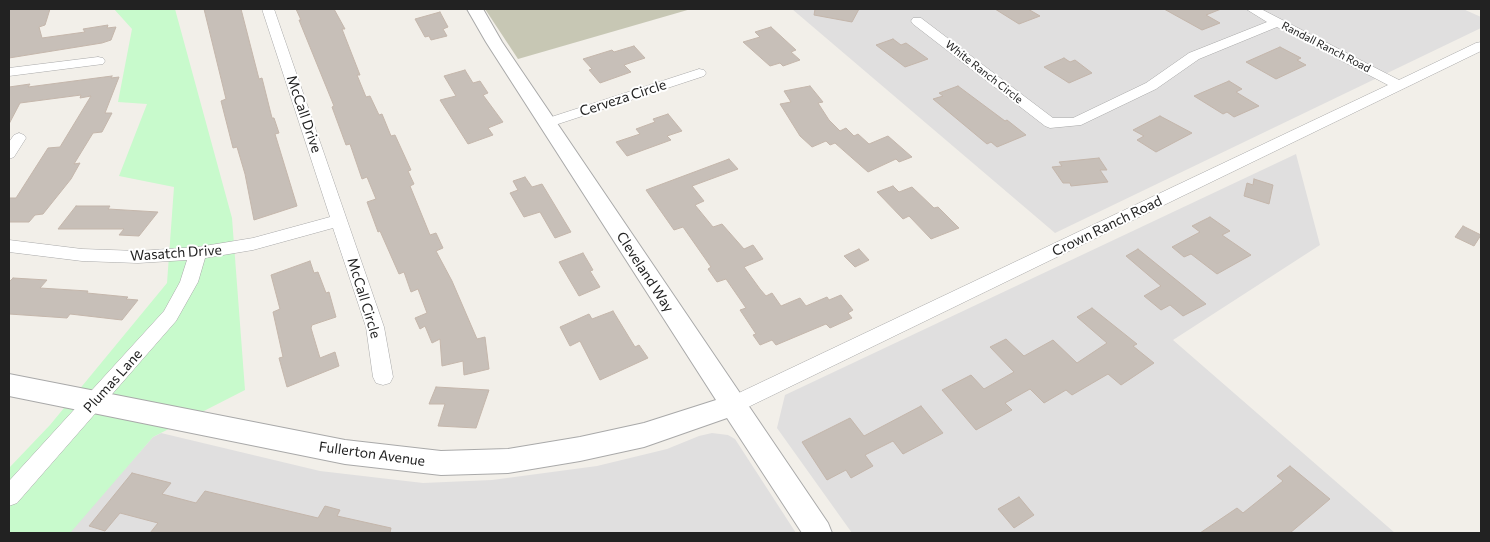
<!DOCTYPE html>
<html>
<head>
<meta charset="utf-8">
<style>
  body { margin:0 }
  #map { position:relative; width:1490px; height:542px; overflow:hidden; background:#f2efe9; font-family:Commissioner,sans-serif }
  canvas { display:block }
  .frame { position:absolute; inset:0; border:10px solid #222; pointer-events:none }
</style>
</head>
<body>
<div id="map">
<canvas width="1490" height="542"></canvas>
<div class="frame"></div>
</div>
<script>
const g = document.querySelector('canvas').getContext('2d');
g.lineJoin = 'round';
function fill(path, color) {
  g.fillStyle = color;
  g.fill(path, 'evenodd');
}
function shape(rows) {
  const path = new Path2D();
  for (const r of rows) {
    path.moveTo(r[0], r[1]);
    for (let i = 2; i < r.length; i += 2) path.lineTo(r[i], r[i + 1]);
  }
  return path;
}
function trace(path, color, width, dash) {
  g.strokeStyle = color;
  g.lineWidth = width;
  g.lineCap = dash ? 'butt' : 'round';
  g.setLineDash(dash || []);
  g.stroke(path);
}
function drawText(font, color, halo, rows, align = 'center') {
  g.font = font + ' Commissioner,sans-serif';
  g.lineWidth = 4;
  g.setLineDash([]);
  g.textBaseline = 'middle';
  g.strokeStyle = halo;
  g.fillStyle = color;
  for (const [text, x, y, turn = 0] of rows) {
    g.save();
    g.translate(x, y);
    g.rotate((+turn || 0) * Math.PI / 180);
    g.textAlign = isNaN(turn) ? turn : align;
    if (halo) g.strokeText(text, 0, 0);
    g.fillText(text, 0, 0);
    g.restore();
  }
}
fill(shape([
  [792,9,1463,9,1481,17,1481,28,1055,233],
  [1296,154,1320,245,1173,340,1395,533,852,533,777,428,785,395],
  [161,433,320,471,423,483,492,480,597,466,667,449,699,436,712,433,728,435,735,439,796,533,68,533,153,437]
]), '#e0dfdf');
fill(shape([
  [485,9,691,9,518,59]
]), '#c7c7b4');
fill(shape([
  [114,9,175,9,232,218,245,390,153,437,71,532,9,533,9,468,50,425,167,283,174,187,119,176,147,104,118,102,132,29]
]), '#c8facc');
const building = shape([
  [9,9,50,9,45,25,39,27,42,38,85,32,83,29,108,25,107,28,116,27,111,40,102,43,9,58,9,9],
  [204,9,241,9,259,79,262,78,272,118,274,118,279,133,275,134,297,206,254,220,245,174,237,147,233,148,221,101,226,99,204,9],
  [296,9,334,9,345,29,342,29,360,75,357,75,366,97,370,96,379,115,382,114,391,136,395,135,411,170,408,171,414,184,410,186,430,235,436,233,443,248,436,251,452,281,477,339,485,337,489,369,464,375,463,361,442,366,440,339,432,343,425,326,420,329,415,318,427,313,418,289,411,292,404,272,399,274,380,231,378,232,367,202,376,199,367,177,362,179,350,144,346,145,332,107,334,106,299,20,301,20,296,9],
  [815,9,859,9,852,22,814,15,815,9],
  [995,9,1028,9,1040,16,1019,24,995,9],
  [1164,9,1221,9,1206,15,1220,23,1202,30,1164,9],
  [440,12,448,27,443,29,447,36,431,40,429,36,425,37,415,19,440,12],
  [771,27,796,50,791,52,800,60,783,66,780,63,770,66,743,42,760,37,755,32,771,27],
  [893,39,901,45,906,43,928,59,905,67,876,45,893,39],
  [634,46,645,58,624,65,631,72,600,83,589,70,592,69,583,59,612,50,614,52,634,46],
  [1280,47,1301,58,1297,60,1306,65,1276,79,1246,62,1280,47],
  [1064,58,1070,62,1075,60,1092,73,1069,83,1044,67,1064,58],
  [465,70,473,83,480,81,488,93,483,95,503,122,488,128,493,135,468,144,440,100,456,96,444,76,465,70],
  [112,76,111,78,119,77,105,113,112,113,102,132,93,133,74,164,80,163,71,179,43,214,35,215,29,222,9,222,9,198,16,198,48,148,60,147,91,96,80,98,81,95,20,103,9,124,9,87,30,84,28,87,112,76],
  [1229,81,1242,89,1236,92,1259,106,1234,117,1227,112,1223,114,1194,96,1229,81],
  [810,86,823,102,818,103,829,120,840,131,846,128,854,136,858,134,869,144,888,136,912,157,899,162,896,159,868,172,835,143,830,145,826,141,812,147,800,136,780,104,791,102,784,91,810,86],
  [958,86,1005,121,1007,120,1026,135,997,147,991,142,987,144,933,99,943,96,939,93,958,86],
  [668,114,682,131,667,136,671,140,627,156,616,142,640,134,636,129,655,122,653,119,668,114],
  [1160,116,1192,133,1156,152,1137,140,1144,136,1133,130,1160,116],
  [1099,158,1107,170,1100,170,1108,182,1071,186,1070,183,1063,183,1052,167,1062,166,1059,162,1099,158],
  [729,159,738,169,692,186,704,201,695,205,713,227,722,224,744,249,753,245,763,259,744,267,760,289,766,296,772,293,781,306,800,298,806,306,827,297,829,300,841,295,853,310,848,313,852,318,830,328,826,324,776,345,772,340,760,345,753,335,756,334,740,310,746,308,726,279,717,282,708,269,711,267,683,227,674,230,646,190,729,159],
  [525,177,532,187,542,184,571,232,555,238,540,212,524,217,510,193,518,190,513,181,525,177],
  [1254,179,1273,185,1269,204,1244,196,1247,183,1253,185,1254,179],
  [893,186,899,192,912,187,934,208,938,207,959,228,931,239,909,216,903,219,877,192,893,186],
  [76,206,110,206,108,209,158,212,139,236,119,235,124,229,58,229,76,206],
  [1210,217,1230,231,1222,235,1251,255,1217,274,1191,254,1184,257,1172,247,1200,232,1192,226,1210,217],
  [1463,226,1481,235,1474,246,1455,237,1463,226],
  [859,249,869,260,855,267,844,256,859,249],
  [1138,249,1206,304,1183,316,1170,305,1161,310,1144,296,1161,286,1126,256,1138,249],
  [583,253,593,270,590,271,600,287,579,296,559,262,583,253],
  [310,261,314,273,318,272,326,293,329,292,336,317,312,325,311,328,320,358,335,352,339,366,287,387,279,358,283,357,273,312,280,309,271,275,310,261],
  [13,278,47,280,40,288,88,291,87,293,128,297,126,299,138,300,122,320,70,314,67,318,9,314,9,282,13,278],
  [1092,308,1137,344,1133,346,1154,363,1121,385,1108,374,1072,395,1066,390,1044,403,1030,389,1005,403,1012,410,976,430,942,390,971,375,984,389,1014,372,990,347,1006,339,1024,356,1053,340,1077,363,1107,343,1077,317,1092,308],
  [613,311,635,347,639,345,648,358,600,380,580,341,570,346,560,327,589,314,592,319,613,311],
  [436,387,489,390,476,428,438,426,445,404,429,404,436,387],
  [921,406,943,433,903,454,893,441,865,455,873,466,851,478,846,470,827,480,802,442,850,418,864,436,921,406],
  [1290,466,1330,499,1290,533,1200,533,1237,508,1243,513,1283,481,1277,476,1290,466],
  [132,473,171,483,162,494,196,503,205,491,318,518,325,506,340,510,337,516,391,528,390,533,150,533,158,523,120,513,105,531,89,526,132,473],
  [1019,497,1034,515,1014,528,998,509,1019,497]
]);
fill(building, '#c7bfb8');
trace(building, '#c4b6ab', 1);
const minor = shape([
  [262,9,274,9,384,327,393,377,390,383,383,385,376,383,373,377,366,327,333,228,253,250,205,258,198,282,176,321,17,503,9,506,9,481,164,311,180,282,187,260,138,263,82,261,9,252,9,240,82,249,138,251,198,247,253,238,330,217,262,9],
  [1246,9,1261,9,1399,80,1476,43,1481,42,1481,51,740,411,733,414,726,411,723,405,726,399,1388,85,1277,27,1199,59,1156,89,1081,125,1050,128,1045,126,913,24,911,21,913,18,921,18,1053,118,1073,118,1146,83,1189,53,1267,22,1246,9],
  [98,57,103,58,105,61,103,64,9,76,9,68,98,57],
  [699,69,704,70,706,73,704,76,552,126,547,128,542,126,540,123,542,120,699,69],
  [19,133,24,135,26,138,14,157,9,159,9,142,14,135,19,133]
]);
const tertiary = shape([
  [467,9,483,9,502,42,828,523,832,533,802,533,727,418,644,447,580,461,508,473,441,475,345,464,9,396,9,374,345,440,441,451,508,449,580,437,644,423,716,400,486,42,467,9]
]);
trace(minor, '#a9a9a9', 1);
trace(tertiary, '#a9a9a9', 2);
fill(minor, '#fff');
fill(tertiary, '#fff');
drawText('11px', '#222', '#fff', [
  ["Randall Ranch Road",1326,47,27],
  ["White Ranch Circle",984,72,38]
]);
drawText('14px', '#222', '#fff', [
  ["Cerveza Circle",623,98,-18],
  ["McCall Drive",304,114,71],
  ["Crown Ranch Road",1107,226,-26],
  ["Wasatch Drive",176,253,-4],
  ["Cleveland Way",645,272,57],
  ["McCall Circle",364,298,73],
  ["Plumas Lane",113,381,-48],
  ["Fullerton Avenue",372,454,8]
]);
</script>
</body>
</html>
